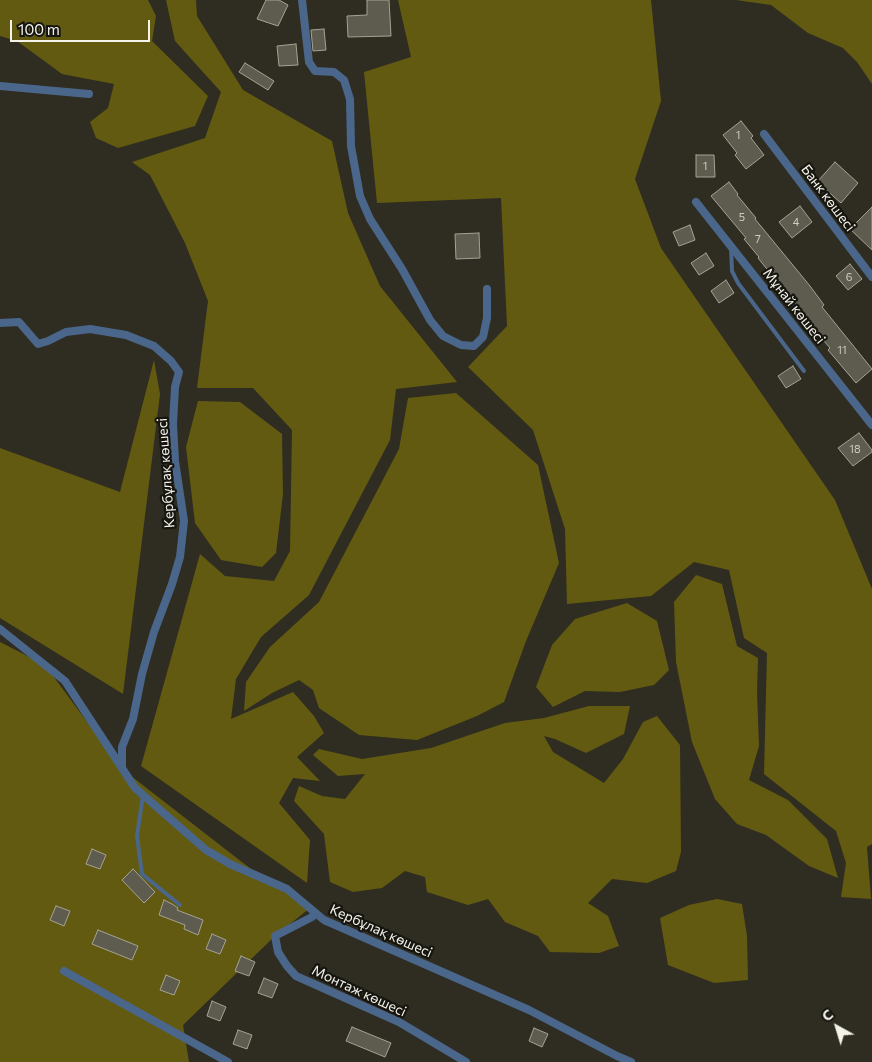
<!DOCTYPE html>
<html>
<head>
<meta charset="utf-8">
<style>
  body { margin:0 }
  #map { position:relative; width:872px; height:1062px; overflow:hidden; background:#2f2d21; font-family:Commissioner,sans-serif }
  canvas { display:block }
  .north { position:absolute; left:812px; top:1002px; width:50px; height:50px; -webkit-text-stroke:4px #161510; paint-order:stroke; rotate:321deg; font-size:14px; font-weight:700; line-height:20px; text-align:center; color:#f3f3ea }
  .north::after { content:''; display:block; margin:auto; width:18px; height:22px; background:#f3f3ea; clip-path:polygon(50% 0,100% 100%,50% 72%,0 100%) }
  .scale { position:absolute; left:10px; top:20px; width:140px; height:22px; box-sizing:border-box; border:2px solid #f3f3ea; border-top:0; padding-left:6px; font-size:15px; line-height:18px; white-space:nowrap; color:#f3f3ea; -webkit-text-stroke:4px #161510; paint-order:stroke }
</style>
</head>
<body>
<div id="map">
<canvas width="872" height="1062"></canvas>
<div class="north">С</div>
<div class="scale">100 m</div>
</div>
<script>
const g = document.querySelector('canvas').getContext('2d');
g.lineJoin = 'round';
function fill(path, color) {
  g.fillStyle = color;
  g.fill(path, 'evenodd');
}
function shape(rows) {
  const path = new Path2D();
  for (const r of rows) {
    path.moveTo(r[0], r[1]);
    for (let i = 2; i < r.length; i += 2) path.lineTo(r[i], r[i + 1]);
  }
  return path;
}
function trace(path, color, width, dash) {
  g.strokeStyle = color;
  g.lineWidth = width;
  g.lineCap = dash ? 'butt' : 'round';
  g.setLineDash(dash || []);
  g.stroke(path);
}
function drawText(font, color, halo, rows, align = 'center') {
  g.font = font + ' Commissioner,sans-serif';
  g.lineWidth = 4.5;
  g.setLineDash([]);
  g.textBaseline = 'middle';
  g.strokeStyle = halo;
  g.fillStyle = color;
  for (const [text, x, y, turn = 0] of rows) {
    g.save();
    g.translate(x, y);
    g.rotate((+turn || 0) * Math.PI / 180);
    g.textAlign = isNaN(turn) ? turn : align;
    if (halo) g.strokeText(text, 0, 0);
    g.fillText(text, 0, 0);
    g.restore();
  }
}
fill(shape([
  [0,0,148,0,156,16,152,41,208,96,195,126,118,148,96,138,90,122,108,108,114,84,62,74,17,41,0,36],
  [166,0,196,0,197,16,243,90,332,141,348,213,380,286,457,382,396,389,390,440,309,595,261,637,236,679,231,719,293,692,314,716,324,733,297,757,320,781,293,778,279,803,310,840,307,883,141,766,200,554,225,576,274,581,290,551,292,430,253,388,197,388,208,301,185,243,150,175,132,162,205,138,221,92,175,41],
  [398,0,651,0,661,101,635,179,661,248,835,500,872,589,872,844,867,847,871,899,841,897,846,863,836,831,764,774,767,653,744,638,729,570,694,562,651,596,567,604,565,529,533,430,468,367,507,326,501,198,377,203,364,72,411,57],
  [736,0,872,0,872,84,857,62,843,48,808,33,771,5],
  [154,360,160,394,123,694,0,618,0,448,120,492],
  [456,393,538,465,559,563,526,641,504,702,477,716,417,740,359,735,319,708,313,690,299,680,272,693,244,711,246,682,270,647,319,602,399,449,408,398],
  [198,401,240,402,282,434,283,494,276,553,262,567,221,560,195,523,186,447],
  [696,575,722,584,737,646,758,658,757,692,759,746,749,780,788,800,827,839,838,878,809,866,766,835,737,824,715,799,692,742,676,662,674,602],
  [627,603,657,621,669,670,654,685,620,692,585,691,553,707,536,687,552,645,575,619],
  [0,642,45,665,122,769,260,876,310,908,275,936,183,1025,189,1062,0,1062],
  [589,706,630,706,624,734,586,753,555,739,544,736,553,752,604,783,623,759,643,722,657,716,680,745,681,852,676,871,647,883,612,879,588,903,608,916,619,946,599,953,550,952,538,936,505,922,488,899,468,905,427,892,425,877,405,871,382,888,353,892,330,882,324,834,294,801,299,786,322,796,345,799,365,774,338,776,313,755,319,749,362,759,431,748,505,723,544,718],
  [717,899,742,904,747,936,748,980,714,983,668,965,660,918,689,905]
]), '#635a11');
const building = shape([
  [266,0,279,0,288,5,278,26,257,19,266,0],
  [367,0,389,0,391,36,348,37,347,16,367,15,367,0],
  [324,29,326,50,313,51,311,30,324,29],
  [296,44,298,65,279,66,277,46,296,44],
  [245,63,274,81,268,90,239,72,245,63],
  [741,121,753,136,751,138,764,155,746,169,735,155,737,153,723,135,741,121],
  [696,155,714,155,715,177,696,177,696,155],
  [835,162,858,183,841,203,817,182,835,162],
  [729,182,738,194,737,195,756,218,755,219,810,286,824,305,822,307,872,369,856,383,828,350,830,348,812,327,813,326,758,258,759,257,744,239,746,238,711,196,729,182],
  [800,206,812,222,792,238,779,222,800,206],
  [872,207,872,250,850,229,872,207],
  [690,225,695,240,679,246,673,232,690,225],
  [479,233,480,258,456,259,455,234,479,233],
  [706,253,714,266,699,275,691,263,706,253],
  [850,264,862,279,848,290,836,276,850,264],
  [726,280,734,293,719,303,711,291,726,280],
  [793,366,801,379,786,388,778,376,793,366],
  [859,433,872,450,872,452,853,466,838,448,859,433],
  [92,849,106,855,100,869,86,864,92,849],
  [133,869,155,892,144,903,122,880,133,869],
  [164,900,172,904,178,908,177,910,203,920,198,935,184,929,185,925,159,915,164,900],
  [56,906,70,911,64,926,50,920,56,906],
  [98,930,138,946,132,960,92,944,98,930],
  [212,934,226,940,220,954,206,949,212,934],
  [241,956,255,962,249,976,235,971,241,956],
  [166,975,180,981,174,995,160,990,166,975],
  [264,978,278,984,272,998,258,993,264,978],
  [212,1001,226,1007,220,1021,207,1016,212,1001],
  [352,1027,391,1043,385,1057,346,1041,352,1027],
  [534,1028,548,1034,542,1047,529,1041,534,1028],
  [238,1030,252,1035,247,1049,233,1044,238,1030]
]);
fill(building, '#5e5c4f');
trace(building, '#a5a394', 1);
trace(shape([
  [731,248,732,271,738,283,804,371],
  [143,795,137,836,142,874,180,905]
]), '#4b668b', 4);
trace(shape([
  [302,0,309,62,315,71,334,72,344,80,350,99,351,146,360,196,370,219,402,269,430,320,443,336,461,345,474,346,483,337,487,318,487,289],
  [0,86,89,94],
  [764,134,872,277],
  [696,202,872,425],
  [0,323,19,322,38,344,48,341,66,332,90,329,126,335,154,346,171,361,179,372,175,387,173,424,175,461,184,521,180,557,172,584,154,632,142,674,133,719,122,747,122,767],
  [0,629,65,681,135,788,206,850,230,864,287,889,324,920,529,1010,617,1056,631,1062],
  [315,913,312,917,275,936,278,952,287,966,296,976,399,1022,466,1062],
  [64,971,228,1062]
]), '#4b668b', 8);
drawText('11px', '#cecdc3', null, [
  ["1",738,135],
  ["1",705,166],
  ["5",742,217],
  ["4",796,222],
  ["7",758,239],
  ["6",849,277],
  ["11",842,350],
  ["18",855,449]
]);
drawText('14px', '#f3f3ea', '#161510', [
  ["Банк көшесі",828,198,53],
  ["Мұнай көшесі",794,306,52],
  ["Кербұлақ көшесі",166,473,-94],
  ["Кербұлақ көшесі",381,931,24],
  ["Монтаж көшесі",359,991,25]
]);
</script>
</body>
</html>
